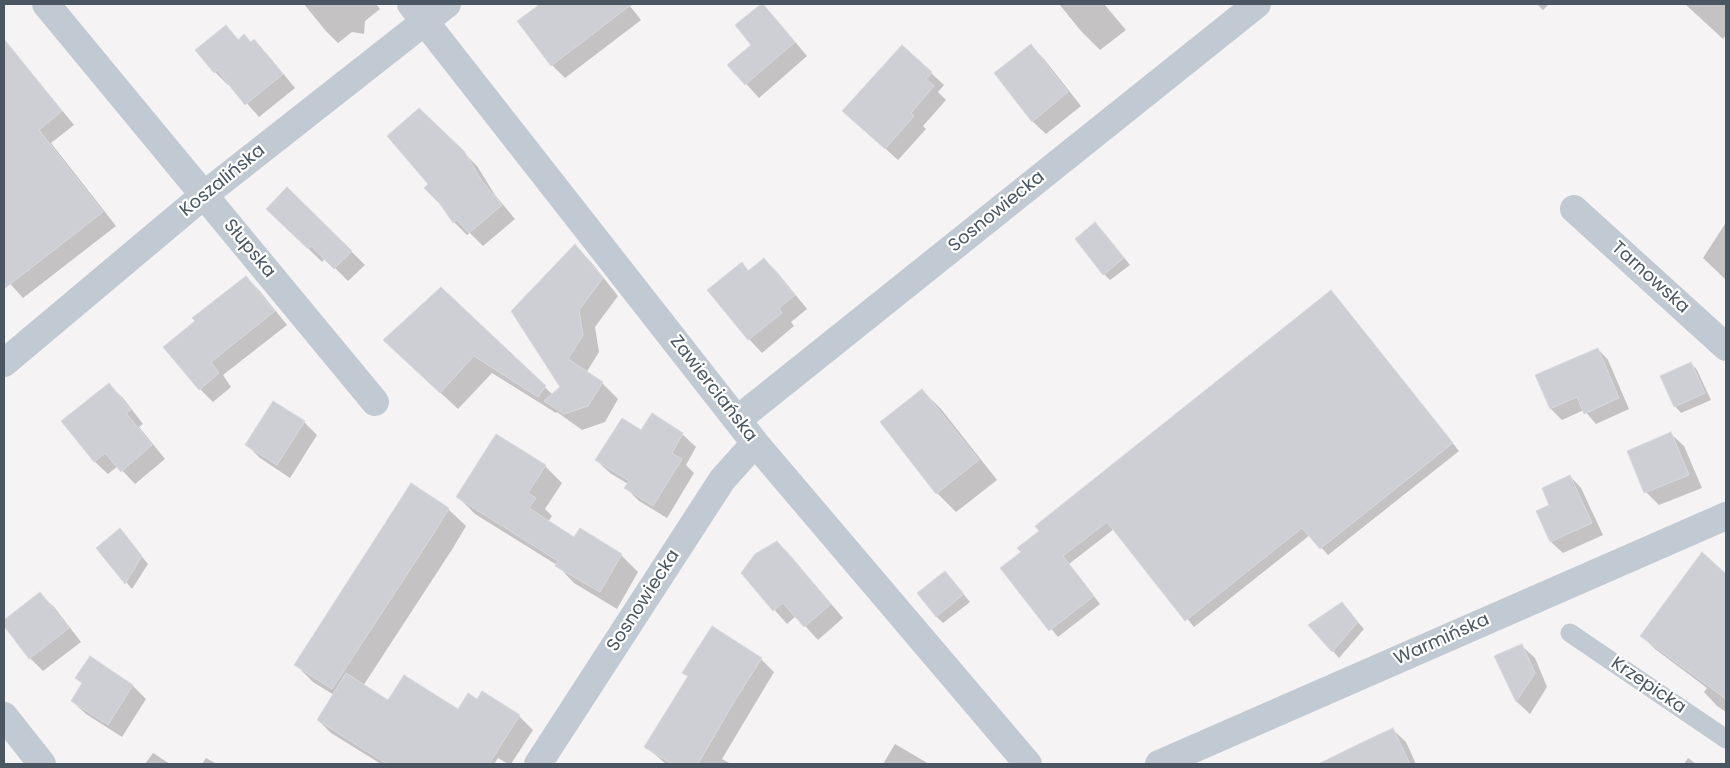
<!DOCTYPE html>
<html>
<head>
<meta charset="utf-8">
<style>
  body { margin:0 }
  #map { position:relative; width:1730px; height:768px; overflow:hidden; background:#f5f3f3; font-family:Poppins,sans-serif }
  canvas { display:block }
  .frame { position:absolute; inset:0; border:5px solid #4a5661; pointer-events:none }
</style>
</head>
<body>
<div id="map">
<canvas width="1730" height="768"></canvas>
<div class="frame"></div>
</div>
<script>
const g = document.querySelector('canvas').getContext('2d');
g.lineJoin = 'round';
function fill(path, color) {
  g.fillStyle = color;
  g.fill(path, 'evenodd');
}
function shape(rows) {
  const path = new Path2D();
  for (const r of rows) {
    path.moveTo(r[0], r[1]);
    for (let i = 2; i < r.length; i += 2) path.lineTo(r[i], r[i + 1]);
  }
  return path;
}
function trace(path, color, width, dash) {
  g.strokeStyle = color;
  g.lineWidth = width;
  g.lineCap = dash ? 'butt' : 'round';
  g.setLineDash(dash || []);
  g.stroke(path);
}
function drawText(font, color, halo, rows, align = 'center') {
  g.font = font + ' Poppins,sans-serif';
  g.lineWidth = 4.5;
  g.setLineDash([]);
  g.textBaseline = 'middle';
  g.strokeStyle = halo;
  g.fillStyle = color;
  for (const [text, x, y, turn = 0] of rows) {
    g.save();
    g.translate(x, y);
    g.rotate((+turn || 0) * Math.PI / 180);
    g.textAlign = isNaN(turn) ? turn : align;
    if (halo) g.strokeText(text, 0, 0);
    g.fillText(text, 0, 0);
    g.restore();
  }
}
fill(shape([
  [304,4,376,4,380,9,365,21,364,34,352,32,338,43,325,30],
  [541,4,634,4,630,6,641,20,565,78,552,65,519,21],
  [762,4,775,18,807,56,759,98,729,65,753,45],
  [1059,4,1104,4,1126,30,1100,50,1081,31],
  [1537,4,1549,4,1543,10],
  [1685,4,1726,4,1726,35,1723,39],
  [226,27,239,40,251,43,254,41,267,54,295,88,259,117,230,84,228,85,215,72,197,50],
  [4,39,74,125,51,143,116,226,23,298,4,277,4,205,42,176,4,127],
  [902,46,944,85,938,92,946,100,923,126,926,129,898,160,857,123],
  [1031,46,1044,59,1081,106,1046,134,1032,121],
  [463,152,477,166,495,195,515,219,483,246,470,233,467,235,454,222,442,204],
  [287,188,365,265,348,281,325,258,322,262,268,209],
  [1725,224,1726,225,1726,280,1703,258],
  [1102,230,1130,265,1110,280,1104,274],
  [575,246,591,262,618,296,595,327,599,352,586,373,602,383,618,399,605,422,582,430,557,412,556,413,492,373,458,409,402,357,441,289,553,395,562,387],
  [764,259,777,272,807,309,791,322,794,326,762,353,749,339,709,290,741,263,749,271],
  [246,277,259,290,287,325,223,375,231,387,213,402,200,389],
  [1338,299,1459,451,1328,555,1310,535,1194,627,1114,529,1069,564,1100,604,1058,637,1001,568],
  [1598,349,1608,360,1629,409,1596,424,1584,410,1562,420,1551,409,1536,376],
  [1691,363,1697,370,1711,400,1681,413,1675,406],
  [109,385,123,398,143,424,139,427,165,459,135,484,118,466,108,474,94,461],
  [922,390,941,409,997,480,956,512,937,493],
  [304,422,317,435,290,478,260,458,247,445],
  [642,432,682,434,696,447,686,465,694,473,667,518,639,501,626,488,628,484,610,473,596,460],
  [1670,433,1684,446,1702,488,1659,505,1646,492],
  [545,466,562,483,545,509,552,516,548,522,575,539,621,555,638,572,617,609,574,583,557,565,475,514,458,497],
  [1570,476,1581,488,1603,535,1563,553,1551,542,1537,512,1551,505],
  [448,509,466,526,453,548,363,686,389,702,458,710,477,700,482,693,519,716,533,730,511,764,508,764,498,758,494,764,381,764,331,733,318,720,334,695,313,682,296,665],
  [120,530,148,564,132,589,98,548],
  [777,542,790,555,843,618,818,640,796,616,787,624,742,573],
  [1703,554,1726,575,1726,712,1717,706,1704,692,1707,688,1655,649,1642,636],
  [945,572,970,602,943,623,936,616],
  [40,594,54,607,81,642,43,671,30,658,4,624,4,621],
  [1348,611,1364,629,1339,658,1310,625],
  [1521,645,1535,658,1547,687,1530,714,1517,702,1496,657],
  [90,658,133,686,146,699,122,737,86,714,72,701,83,684,77,678],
  [761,659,774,672,722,759,731,764,666,764,646,747,688,677,684,673],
  [1392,729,1406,742,1416,764,1348,764,1343,754],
  [895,744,929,764,883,764],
  [153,753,170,764,145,764],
  [206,758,217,764,202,764],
  [1688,758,1696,764,1684,764]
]), '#0003');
const building = shape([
  [540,4,632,4,551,66,517,21,540,4],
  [761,4,763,4,795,42,745,85,727,65,751,45,735,25,761,4],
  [226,25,238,40,244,34,251,42,254,39,283,74,245,105,217,70,214,73,195,50,226,25],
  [4,39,62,111,39,130,103,212,4,289,4,39],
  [1031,44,1068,92,1032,122,994,73,1031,44],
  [902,45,932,72,926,79,934,86,911,113,914,116,885,149,842,111,902,45],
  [419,108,464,151,482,181,502,205,469,233,457,220,453,223,440,204,424,188,428,184,387,136,419,108],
  [287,187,352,251,334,269,311,246,308,249,266,209,287,187],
  [1095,222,1124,258,1103,275,1075,239,1095,222],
  [575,244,603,278,579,310,583,335,568,359,603,382,588,406,564,414,544,401,560,387,511,311,575,244],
  [764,258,795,295,779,308,782,313,748,340,707,290,742,262,748,271,764,258],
  [246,276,275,311,211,362,219,373,199,390,163,347,195,321,192,318,246,276],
  [441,287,546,386,538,397,474,356,440,393,383,340,441,287],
  [1331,290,1453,443,1320,549,1302,528,1185,621,1107,522,1063,556,1094,596,1049,631,1000,568,1021,552,1017,548,1039,531,1035,526,1331,290],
  [1598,348,1619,398,1584,414,1577,397,1550,409,1535,375,1598,348],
  [1691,362,1705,393,1674,407,1660,376,1691,362],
  [109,383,131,410,126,413,152,445,121,472,105,453,94,462,61,421,109,383],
  [922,389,979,460,936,494,880,422,922,389],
  [273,401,305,421,277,465,245,445,273,401],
  [652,413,683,433,672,453,682,459,653,506,624,488,629,481,595,460,622,418,641,430,652,413],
  [1671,432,1689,475,1644,493,1627,451,1671,432],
  [496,434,546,465,528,493,536,498,529,508,574,537,580,528,622,554,600,592,555,566,558,561,456,497,496,434],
  [1570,475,1592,523,1550,542,1536,511,1549,505,1542,488,1570,475],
  [411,483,449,508,436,530,332,689,294,665,411,483],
  [120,528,142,556,125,584,96,548,120,528],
  [777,541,831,604,804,627,783,603,773,611,741,573,755,554,777,541],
  [1702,552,1726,574,1726,699,1640,636,1702,552],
  [945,571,964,594,936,617,917,593,945,571],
  [40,592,69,628,29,659,4,626,4,620,40,592],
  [1342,602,1358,622,1332,652,1308,625,1342,602],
  [712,626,762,658,734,702,698,764,672,764,644,747,688,676,682,673,712,626],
  [1522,644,1535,673,1516,702,1494,656,1522,644],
  [90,656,133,685,108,725,71,701,82,683,75,678,90,656],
  [346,673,388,700,404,675,458,709,468,693,477,699,482,691,520,715,489,764,387,764,317,720,346,673],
  [1393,728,1410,764,1318,764,1361,743,1393,728]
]);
fill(building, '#cdcfd5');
trace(building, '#d7d9de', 1);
trace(shape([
  [1570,633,1726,739]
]), '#c1cad2', 19);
trace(shape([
  [46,4,375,402],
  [411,4,755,443,1028,764],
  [1574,209,1726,347],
  [4,363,204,195,447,4],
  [737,420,1257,4],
  [4,716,42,764],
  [538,764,722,480,755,443],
  [1159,764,1726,516]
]), '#c1cad2', 28);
drawText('18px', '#4a5661', '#fff', [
  ["Koszalińska",223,181,-39],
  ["Sosnowiecka",997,212,-39],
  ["Słupska",249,249,50],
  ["Tarnowska",1650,278,42],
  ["Zawierciańska",713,389,52],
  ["Sosnowiecka",644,601,-57],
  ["Warmińska",1442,640,-24],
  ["Krzepicka",1648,686,34]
]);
</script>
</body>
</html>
